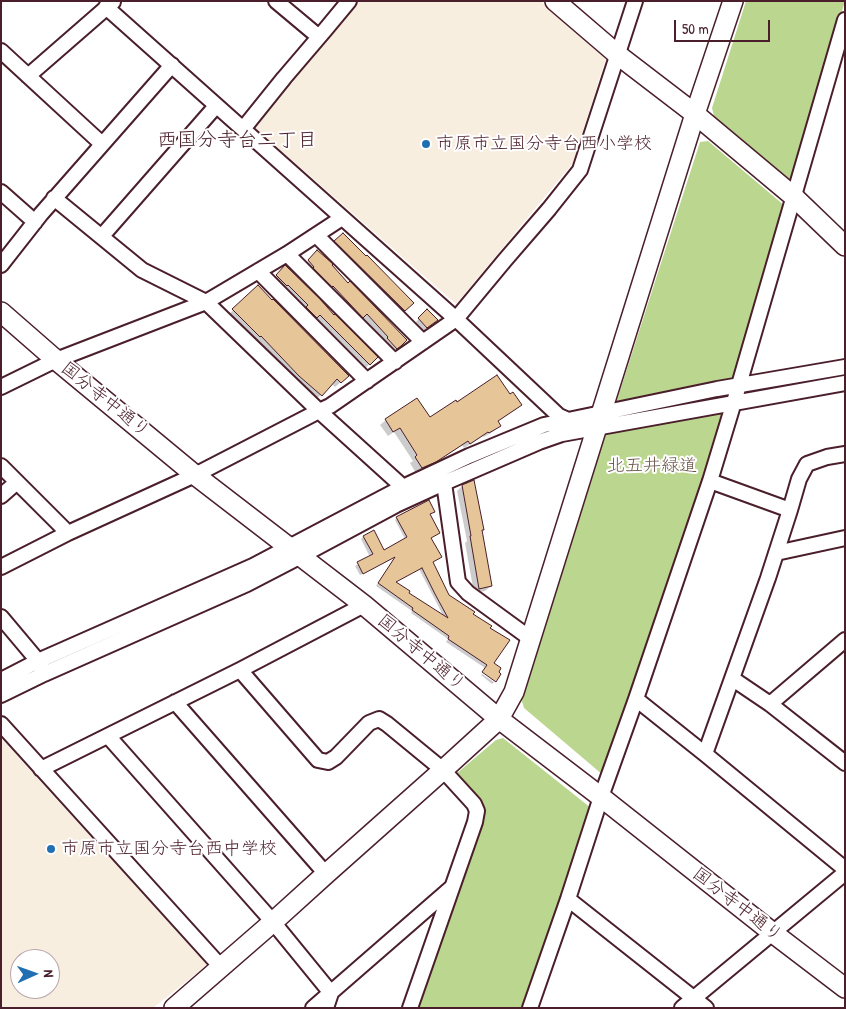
<!DOCTYPE html>
<html>
<head>
<meta charset="utf-8">
<style>
  body { margin:0 }
  #map { position:relative; width:846px; height:1009px; overflow:hidden; background:#fff; font-family:"Patrick Hand",sans-serif }
  canvas { display:block }
  .frame { position:absolute; inset:0; border:2px solid #4a1f2b; pointer-events:none }
  .north { position:absolute; left:10px; top:949px; width:50px; height:50px; box-sizing:border-box; background:#fff; border:1px solid #b7a5aa; border-radius:50%; rotate:88deg; font-size:14px; font-weight:700; line-height:20px; text-align:center; color:#4a1f2b }
  .north::after { content:''; display:block; margin:auto; width:18px; height:22px; background:#1f6fb2; clip-path:polygon(50% 0,100% 100%,50% 72%,0 100%) }
  .scale { position:absolute; left:674px; top:20px; width:96px; height:22px; box-sizing:border-box; border:2px solid #4a1f2b; border-top:0; padding-left:6px; font-size:15px; line-height:18px; white-space:nowrap; color:#4a1f2b; -webkit-text-stroke:4px #fff; paint-order:stroke }
</style>
</head>
<body>
<div id="map">
<canvas width="846" height="1009"></canvas>
<div class="frame"></div>
<div class="north">N</div>
<div class="scale">50 m</div>
</div>
<script>
const g = document.querySelector('canvas').getContext('2d');
g.lineJoin = 'round';
function fill(path, color) {
  g.fillStyle = color;
  g.fill(path, 'evenodd');
}
function shape(rows) {
  const path = new Path2D();
  for (const r of rows) {
    path.moveTo(r[0], r[1]);
    for (let i = 2; i < r.length; i += 2) path.lineTo(r[i], r[i + 1]);
  }
  return path;
}
function trace(path, color, width, dash) {
  g.strokeStyle = color;
  g.lineWidth = width;
  g.lineCap = dash ? 'butt' : 'round';
  g.setLineDash(dash || []);
  g.stroke(path);
}
function drawText(font, color, halo, rows, align = 'center') {
  g.font = font + ' "Patrick Hand","Klee One",sans-serif';
  g.lineWidth = 4;
  g.setLineDash([]);
  g.textBaseline = 'middle';
  g.strokeStyle = halo;
  g.fillStyle = color;
  for (const [text, x, y, turn = 0] of rows) {
    g.save();
    g.translate(x, y);
    g.rotate((+turn || 0) * Math.PI / 180);
    g.textAlign = isNaN(turn) ? turn : align;
    if (halo) g.strokeText(text, 0, 0);
    g.fillText(text, 0, 0);
    g.restore();
  }
}
fill(shape([
  [357,1,541,1,606,58,573,163,456,304,253,126],
  [1,738,207,965,153,1008,1,1008],
  [20,959,50,959,50,989,20,989]
]), '#f8eee0');
fill(shape([
  [746,1,845,1,792,181,714,116,712,108],
  [708,141,785,206,704,482,603,775,524,708,521,698,700,142],
  [503,738,591,808,521,1008,417,1008,485,808,456,774,496,740]
]), '#bbd68e');
fill(shape([
  [343,234,412,303,399,316,330,247],
  [317,252,401,345,391,353,303,266],
  [285,267,376,357,364,370,272,281],
  [258,287,348,376,335,387,331,383,316,400,228,315],
  [427,310,437,320,422,332,414,324],
  [510,396,520,405,515,410,497,422,499,425,494,431,484,437,483,436,464,448,462,445,429,467,416,473,410,463,413,461,394,432,388,436,380,425,386,420,429,419,457,404],
  [462,486,483,530,481,531,491,586,485,591,474,593,465,543,467,541,457,491],
  [433,511,429,515,438,533,430,538,432,563,448,595,489,628,508,641,485,668,446,642,448,639,411,613,412,611,376,586,395,557,360,575,355,566,370,557,361,539,363,537,384,551,405,539,395,520,397,518],
  [419,569,444,617,407,594,395,582],
  [482,674,494,682,492,684,481,675]
]), '#0003');
const building = shape([
  [343,233,366,256,367,255,414,303,405,311,334,241,343,233],
  [317,250,333,264,332,265,348,283,350,281,407,340,401,346,397,349,387,338,388,337,367,314,363,318,333,286,332,287,313,268,314,267,308,260,317,250],
  [285,265,320,299,334,315,335,314,378,357,370,365,320,315,317,318,306,307,308,305,288,285,287,286,276,275,285,265],
  [258,285,272,300,273,299,349,376,341,383,337,379,322,396,299,376,261,336,260,337,232,309,258,285],
  [427,309,438,320,427,328,418,318,427,309],
  [497,375,510,394,513,392,522,405,498,421,501,426,489,433,488,432,470,444,468,441,436,462,422,468,415,457,417,455,400,428,393,432,385,419,417,398,430,417,456,400,457,402,497,375],
  [474,480,484,530,482,530,492,586,479,589,470,536,471,536,462,485,474,480],
  [429,500,435,512,430,514,440,533,431,538,442,557,433,562,449,595,475,612,473,614,492,626,490,628,510,640,494,663,501,668,499,672,501,674,496,682,482,672,487,665,448,639,449,636,412,610,413,608,378,583,395,557,363,574,357,562,373,554,363,536,374,530,384,550,407,537,396,517,429,500],
  [422,568,435,594,448,618,409,593,410,591,396,582,422,568]
]);
fill(building, '#e6c598');
trace(building, '#4a1f2b', 1);
const street = shape([
  [276,1,319,37],
  [106,7,456,319,559,416,568,420],
  [1,51,102,144],
  [28,76,113,2],
  [243,129,284,78,325,30,349,1],
  [1,192,35,222],
  [54,198,142,270,206,302,319,411,403,487],
  [316,235,423,342],
  [102,236,216,106],
  [287,254,395,362],
  [1,265,41,214,172,65],
  [258,271,367,381],
  [1,387,56,360,206,302,287,254,342,218],
  [1,466,68,533],
  [710,481,790,510],
  [444,483,458,582,468,593,531,639],
  [1,496,17,482],
  [776,553,845,538],
  [1,567,68,533,195,475,319,411,330,406,456,319,505,260,549,209,580,170,635,1],
  [1,617,38,661,42,669],
  [240,670,318,760,328,762,336,757,369,723,379,719,387,724,443,770,474,804,477,811,475,822,410,1008],
  [733,679,770,704,845,763],
  [1,680,38,661,253,566,403,487,469,456,544,425,717,389,845,367],
  [1,695,44,674,247,584,301,556,396,505,444,483,539,442,562,434,845,383],
  [636,699,705,754,845,869],
  [175,702,326,874],
  [770,704,845,640],
  [1,724,221,967],
  [108,736,273,922,331,993,326,1008],
  [705,754,768,578,790,510,799,479,807,464,827,457,845,454],
  [41,769,240,670,364,605],
  [568,899,706,1008],
  [313,1008,451,888],
  [530,1008,568,899,601,797,636,699,710,481,734,402,845,20],
  [682,1008,845,873]
]);
const secondary = shape([
  [555,1,618,55,695,114,793,196,845,246],
  [1,312,56,360,195,475,364,605,499,719,601,797,773,933,845,988],
  [174,1008,273,922,326,874,443,770,499,719,514,692,695,114,733,1]
]);
trace(street, '#4a1f2b', 18);
trace(secondary, '#4a1f2b', 22);
trace(street, '#fff', 14);
trace(secondary, '#fff', 19);
for (const [x, y, r, color] of [
  [426,144,5,"#1f6fb2"],
  [51,849,5,"#1f6fb2"]
]) {
  const dot = new Path2D();
  dot.arc(x, y, r, 0, 2 * Math.PI);
  g.fillStyle = color;
  g.fill(dot);
  trace(dot, '#fff', 2);
}
drawText('18px', '#4a1f2b', '#fff', [
  ["市原市立国分寺台西小学校",436,144],
  ["市原市立国分寺台西中学校",61,849]
], 'left');
drawText('18px', '#4a1f2b', '#fff', [
  ["国分寺中通り",105,400,39],
  ["国分寺中通り",421,653,40],
  ["国分寺中通り",737,905,38]
]);
drawText('18px', '#6c5649', '#fff', [
  ["北五井緑道",652,466]
]);
drawText('20px', '#4a1f2b', '#fff', [
  ["西国分寺台二丁目",237,141]
]);
</script>
</body>
</html>
